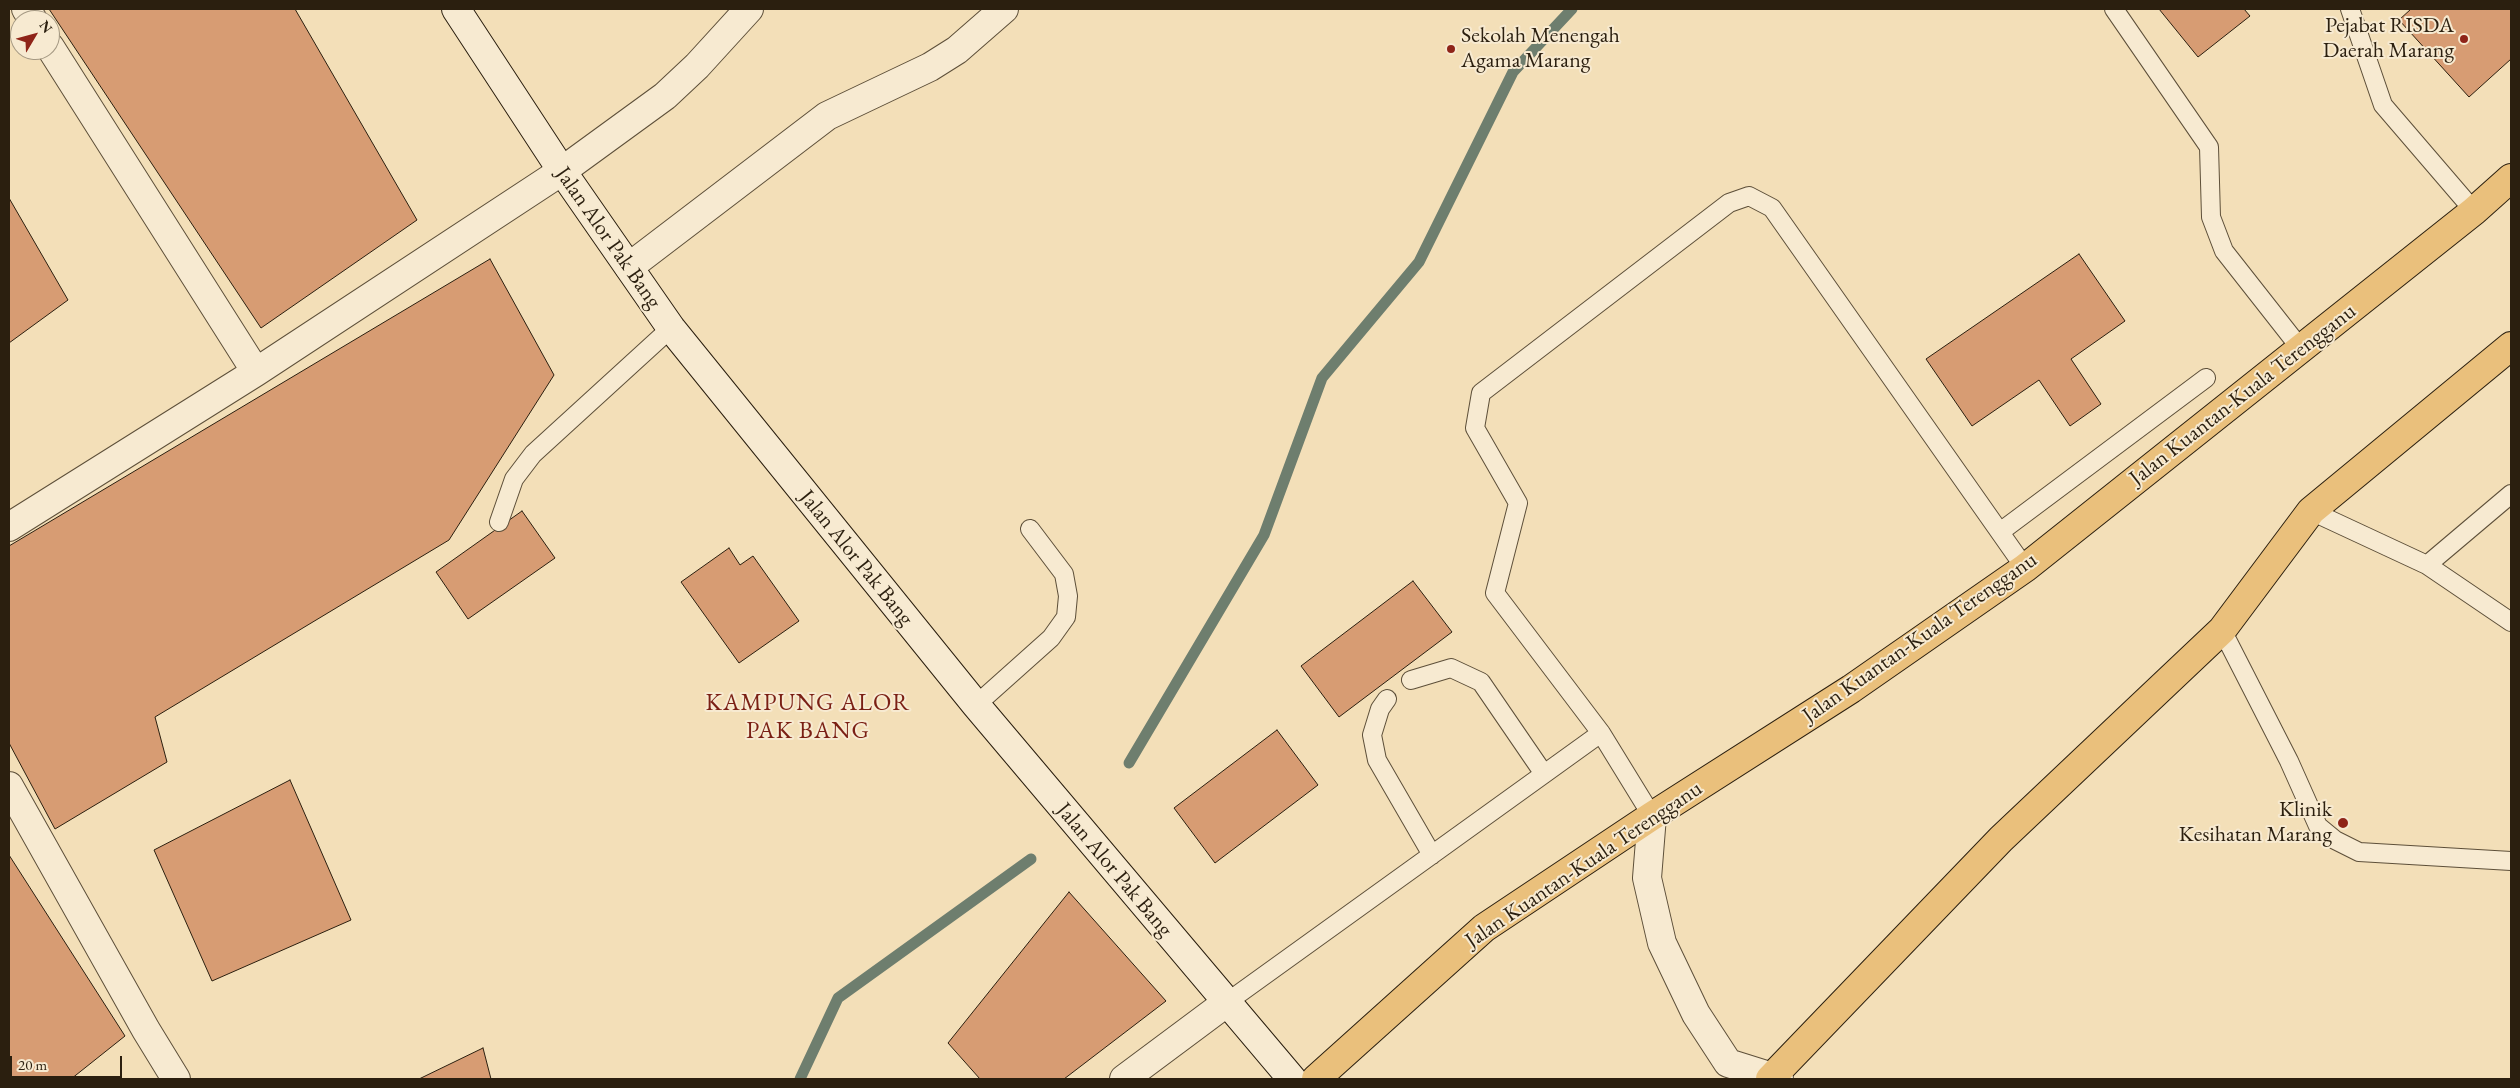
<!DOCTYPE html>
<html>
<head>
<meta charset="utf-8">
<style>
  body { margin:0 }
  #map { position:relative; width:2520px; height:1088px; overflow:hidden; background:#f3dfb8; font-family:"EB Garamond",serif }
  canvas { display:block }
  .frame { position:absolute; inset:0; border:10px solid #2b1f0f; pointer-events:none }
  .north { position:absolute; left:10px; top:10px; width:50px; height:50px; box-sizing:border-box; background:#f7ead1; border:1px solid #a59983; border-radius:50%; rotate:53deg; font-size:14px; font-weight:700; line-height:20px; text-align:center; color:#2b1f0f }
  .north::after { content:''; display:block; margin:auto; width:18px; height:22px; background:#8f2418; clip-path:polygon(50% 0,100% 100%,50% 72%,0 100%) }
  .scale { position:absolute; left:10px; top:1056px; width:112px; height:22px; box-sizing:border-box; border:2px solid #2b1f0f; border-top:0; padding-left:6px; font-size:15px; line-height:18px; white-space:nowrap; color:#2b1f0f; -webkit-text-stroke:4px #f7ead1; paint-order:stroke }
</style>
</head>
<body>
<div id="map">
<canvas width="2520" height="1088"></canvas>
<div class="frame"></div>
<div class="north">N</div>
<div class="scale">20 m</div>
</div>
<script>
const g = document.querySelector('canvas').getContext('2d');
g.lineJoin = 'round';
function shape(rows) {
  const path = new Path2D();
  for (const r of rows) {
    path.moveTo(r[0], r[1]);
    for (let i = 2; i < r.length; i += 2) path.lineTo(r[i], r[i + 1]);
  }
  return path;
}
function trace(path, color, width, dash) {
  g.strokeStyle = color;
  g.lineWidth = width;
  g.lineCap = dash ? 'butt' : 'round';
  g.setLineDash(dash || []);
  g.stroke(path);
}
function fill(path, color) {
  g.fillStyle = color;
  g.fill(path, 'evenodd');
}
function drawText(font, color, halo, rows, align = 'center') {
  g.font = font + ' "EB Garamond",serif';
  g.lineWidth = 4;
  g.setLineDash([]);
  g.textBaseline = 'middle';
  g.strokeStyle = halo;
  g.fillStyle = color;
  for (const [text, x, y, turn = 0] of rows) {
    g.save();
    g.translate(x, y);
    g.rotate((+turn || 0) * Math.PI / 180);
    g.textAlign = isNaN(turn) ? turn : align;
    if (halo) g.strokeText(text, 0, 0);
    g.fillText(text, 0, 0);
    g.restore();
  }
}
trace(shape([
  [1129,763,1264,535,1322,378,1419,262,1513,72,1572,9],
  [800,1079,838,998,1031,859]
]), '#6e7e6e', 11);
const building = shape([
  [49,9,295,9,417,220,261,328,49,9],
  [2159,9,2244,9,2250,16,2198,57,2159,9],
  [2411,9,2511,9,2511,59,2469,97,2399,20,2411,9],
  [9,198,68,300,9,343,9,198],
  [2079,254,2125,321,2071,359,2101,404,2070,426,2039,380,1972,426,1926,359,2079,254],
  [490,259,554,375,449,540,155,717,167,762,55,829,9,743,9,546,490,259],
  [522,511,555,558,468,619,436,572,522,511],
  [729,548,740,565,753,556,799,621,739,663,681,582,729,548],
  [1413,581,1452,632,1339,717,1301,666,1413,581],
  [1277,730,1318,785,1215,863,1174,808,1277,730],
  [290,780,351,920,212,981,154,850,290,780],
  [9,855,125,1036,71,1079,9,1079,9,855],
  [1069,892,1166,1001,1064,1079,980,1079,948,1043,1069,892],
  [483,1048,491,1079,419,1079,483,1048]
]);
fill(building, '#d79c73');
trace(building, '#2b1f0f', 1);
const lane = shape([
  [2114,9,2209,147,2211,217,2224,251,2301,349],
  [2350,9,2383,105,2474,211],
  [2311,511,2427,565,2511,494],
  [499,522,514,479,533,454,671,328],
  [2000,532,2206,378],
  [2427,565,2511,622],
  [2222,630,2289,761,2318,826,2335,840,2359,852,2511,861],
  [1411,680,1451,668,1481,682,1544,774],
  [1387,699,1380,709,1372,735,1377,760,1432,855],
  [976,705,1051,638,1066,617,1068,596,1064,574,1030,529],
  [1652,816,1601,733,1495,593,1518,503,1475,428,1481,393,1729,203,1749,196,1772,208,2025,568],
  [1226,1003,1601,733]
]);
const street = shape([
  [26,9,33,20],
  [50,47,256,372],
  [629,267,827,116,930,67,957,50,1004,9],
  [9,527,256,372,562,171,665,96,697,66,749,9],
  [9,786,146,1030,176,1079],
  [1652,816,1647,878,1662,943,1696,1014,1728,1063,1779,1079],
  [1124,1079,1226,1003]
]);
const secondary = shape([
  [456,9,562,171,671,328,976,705,1292,1079]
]);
const highway = shape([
  [1316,1079,1484,928,1652,816,1851,689,2025,568,2474,211,2511,178],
  [1770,1079,2001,839,2222,630,2311,511,2511,346]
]);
trace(lane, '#5d4f39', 20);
trace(street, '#5d4f39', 30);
trace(secondary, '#2b1f0f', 30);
trace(highway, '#2b1f0f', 30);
trace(lane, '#f7ead1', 18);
trace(street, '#f7ead1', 28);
trace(secondary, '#f7ead1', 28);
trace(highway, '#eac07c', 28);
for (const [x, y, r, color] of [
  [2464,39,5,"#8f2418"],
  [1451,49,5,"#8f2418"],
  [2343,823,6,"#8f2418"]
]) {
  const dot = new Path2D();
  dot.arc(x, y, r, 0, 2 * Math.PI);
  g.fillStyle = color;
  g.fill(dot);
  trace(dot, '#f7ead1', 2);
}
drawText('22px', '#2b1f0f', '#f7ead1', [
  ["Pejabat RISDA",2454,26],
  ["Daerah Marang",2454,51],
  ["Sekolah Menengah",1461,36,"left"],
  ["Agama Marang",1461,61,"left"],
  ["Klinik",2332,810],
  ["Kesihatan Marang",2332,835]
], 'right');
drawText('22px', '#2b1f0f', '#f7ead1', [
  ["Jalan Alor Pak Bang",608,238,55],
  ["Jalan Kuantan-Kuala Terengganu",2243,395,-38],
  ["Jalan Alor Pak Bang",856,558,51],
  ["Jalan Kuantan-Kuala Terengganu",1920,638,-35],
  ["Jalan Kuantan-Kuala Terengganu",1584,865,-34],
  ["Jalan Alor Pak Bang",1114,870,50]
]);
g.letterSpacing = '1px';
drawText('24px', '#7a1f14', '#f7ead1', [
  ["KAMPUNG ALOR",808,703],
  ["PAK BANG",808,731]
]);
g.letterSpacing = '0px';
</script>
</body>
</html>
